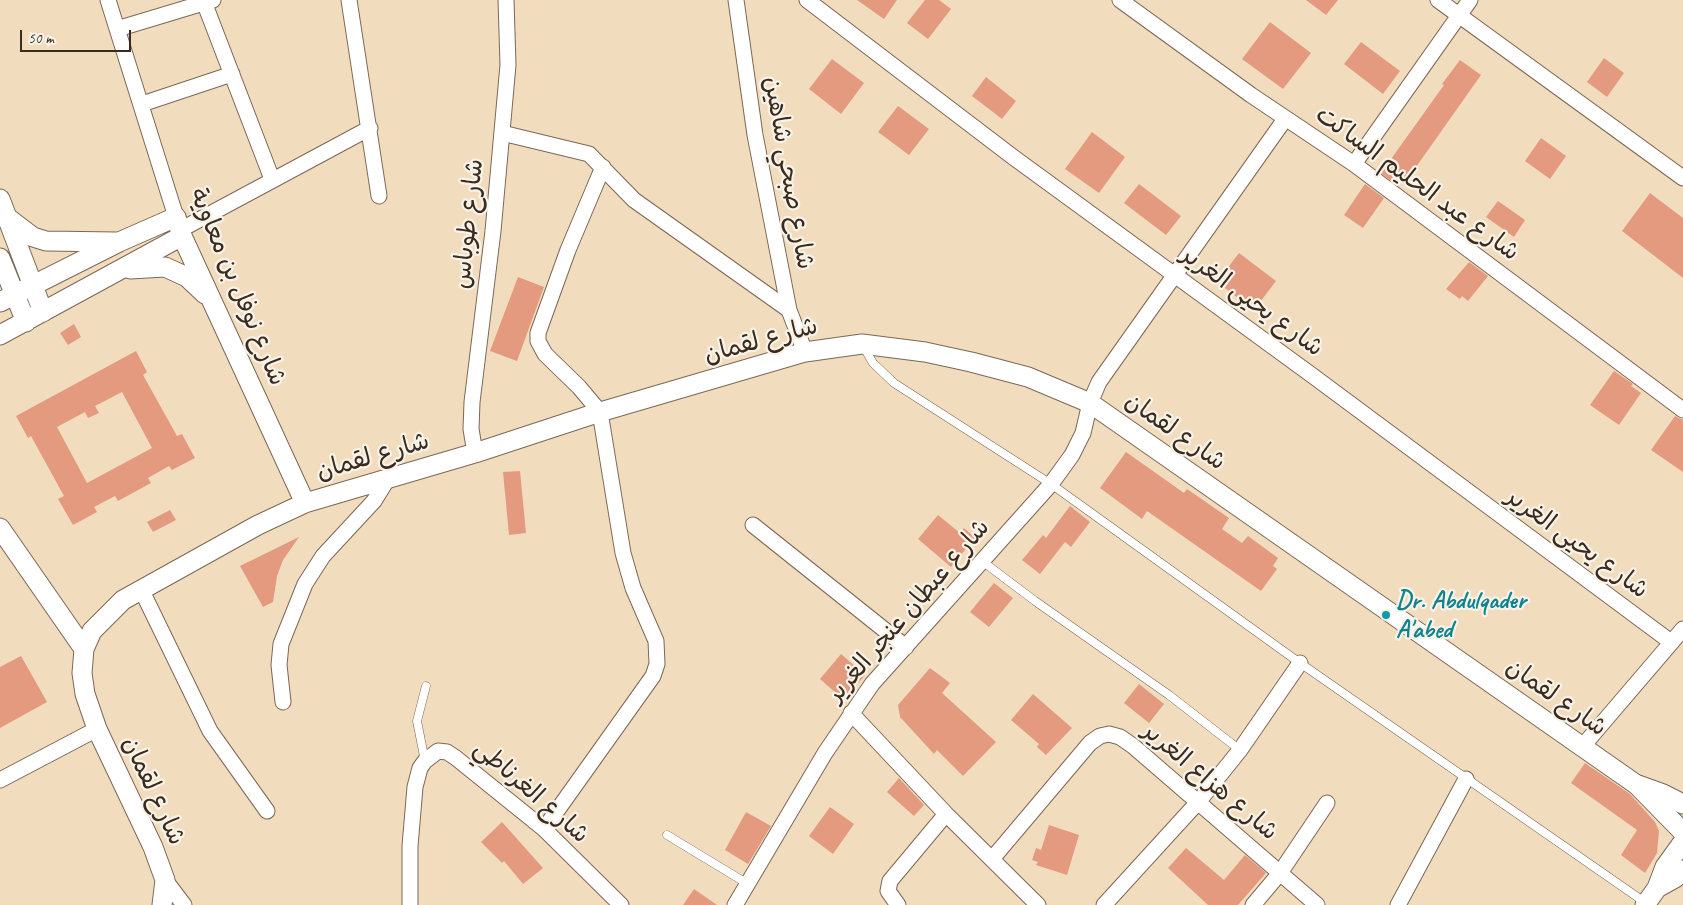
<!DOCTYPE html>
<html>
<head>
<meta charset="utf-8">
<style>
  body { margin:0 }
  #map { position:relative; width:1683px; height:905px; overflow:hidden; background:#f2dcbe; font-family:Caveat,sans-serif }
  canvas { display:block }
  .scale { position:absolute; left:20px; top:30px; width:111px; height:22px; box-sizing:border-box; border:2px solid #3b2a1e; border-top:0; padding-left:6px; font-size:15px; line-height:18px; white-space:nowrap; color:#3b2a1e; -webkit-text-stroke:4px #f7f3e8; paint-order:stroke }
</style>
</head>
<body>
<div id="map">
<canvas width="1683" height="905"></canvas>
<div class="scale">50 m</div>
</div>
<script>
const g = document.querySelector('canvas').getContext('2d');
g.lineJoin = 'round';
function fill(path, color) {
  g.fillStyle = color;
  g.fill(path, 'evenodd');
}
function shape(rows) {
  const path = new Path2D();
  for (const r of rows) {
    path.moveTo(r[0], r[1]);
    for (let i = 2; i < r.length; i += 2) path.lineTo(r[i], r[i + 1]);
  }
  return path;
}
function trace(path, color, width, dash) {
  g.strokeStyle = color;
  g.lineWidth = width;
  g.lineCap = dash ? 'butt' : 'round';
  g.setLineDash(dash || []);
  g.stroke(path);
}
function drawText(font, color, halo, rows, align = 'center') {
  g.font = font + ' Caveat,"Playpen Sans Arabic",sans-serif';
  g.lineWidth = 4.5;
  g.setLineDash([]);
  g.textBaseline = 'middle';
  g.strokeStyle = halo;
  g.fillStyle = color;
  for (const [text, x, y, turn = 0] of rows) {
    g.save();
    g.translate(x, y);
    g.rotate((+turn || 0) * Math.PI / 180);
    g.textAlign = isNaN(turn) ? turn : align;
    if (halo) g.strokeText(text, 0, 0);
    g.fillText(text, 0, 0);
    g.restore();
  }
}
fill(shape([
  [857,0,897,0,884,19],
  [925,0,939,0,951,9,928,39,907,23],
  [1306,0,1338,0,1326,15],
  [1270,22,1311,53,1283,89,1242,59],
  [1361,42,1400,71,1383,94,1344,64],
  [1604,58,1624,73,1607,97,1587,82],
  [832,59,864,83,841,114,809,89],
  [1460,60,1481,75,1404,184,1397,179,1394,183,1381,173,1444,85,1442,84],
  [986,77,1016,101,1002,119,972,96],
  [898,106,929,129,909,155,878,132],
  [1092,132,1125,157,1099,193,1065,169],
  [1541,138,1566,156,1550,179,1525,161],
  [1139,184,1181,216,1166,235,1124,203],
  [1365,184,1384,198,1363,228,1344,215],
  [1650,193,1683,218,1683,278,1622,231],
  [1498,201,1525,220,1514,237,1486,217],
  [1239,253,1276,281,1254,310,1217,282],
  [1469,262,1488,276,1468,301,1462,296,1460,299,1446,289],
  [518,277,544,287,517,361,490,351],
  [74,324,81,337,68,345,60,333],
  [136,351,147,372,143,375,177,436,182,434,195,458,172,470,169,466,148,478,151,483,118,501,115,496,94,507,97,512,73,525,58,499,64,496,31,436,28,438,16,416],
  [122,392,152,448,87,483,57,427,85,412,88,418,99,413,95,406],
  [1614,371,1633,384,1631,386,1641,393,1619,425,1590,405],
  [1675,416,1683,420,1683,472,1651,450],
  [1126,452,1184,493,1187,489,1229,518,1222,529,1242,543,1248,536,1278,558,1273,566,1277,569,1261,591,1147,511,1142,519,1100,488],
  [520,471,526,533,509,535,503,472],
  [1070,506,1090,522,1071,547,1065,542,1040,574,1022,560,1043,535,1046,538],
  [170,510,176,520,153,532,147,522],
  [938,515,960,533,964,528,975,538,951,567,918,539],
  [299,537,283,560,277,576,273,602,263,607,240,566],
  [994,583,1013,598,989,627,970,612],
  [841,654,865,675,844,700,820,679],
  [21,656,47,702,0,728,0,667],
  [930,668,950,683,942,693,996,742,963,776,937,750,934,754,900,717,898,705],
  [1139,684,1164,704,1149,723,1124,703],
  [1033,694,1072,728,1046,755,1037,747,1039,744,1011,720],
  [1585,763,1630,794,1655,822,1659,831,1657,853,1645,873,1621,855,1637,830,1571,783],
  [899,778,924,805,914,816,887,792],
  [830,807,854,824,833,854,809,836],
  [746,812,771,826,748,864,725,850],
  [502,822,543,868,523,884,504,861,502,863,481,842],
  [1049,825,1079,835,1067,875,1036,865,1038,862,1032,860,1036,848,1041,850],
  [1186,848,1224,880,1245,855,1266,873,1238,905,1208,905,1168,868],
  [694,889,717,905,683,905]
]), '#e49a7f');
const service = shape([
  [863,346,873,363,894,383,1051,484,1300,663,1646,903],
  [982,561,1035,601,1169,695,1240,750],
  [425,761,417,721,426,686],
  [667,835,748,884]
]);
const minor = shape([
  [108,0,176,217],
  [349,0,379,196],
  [736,0,755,135,789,310,805,352],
  [807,0,1013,157,1313,376,1671,642],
  [1120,0,1251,95,1354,164,1683,410],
  [1438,0,1683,178],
  [204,2,272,179],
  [117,29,213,0],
  [142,104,232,74],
  [502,133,589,154,634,200,789,310],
  [1354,164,1470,0],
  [180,230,370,128],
  [475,453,471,429,472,402,493,231,508,65,506,0],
  [753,525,906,647],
  [141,589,210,731,267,811],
  [283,702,279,665,281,644,305,584,323,556,374,501,387,480],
  [851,713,946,814,1038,905],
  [1582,747,1683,629],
  [0,780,97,729],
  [544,829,653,676,657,664,656,641,633,588,623,553,600,412,579,387,545,354,538,341,538,333,568,250,603,167],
  [992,859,1090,743,1100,736,1109,734,1120,737,1133,746,1317,905],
  [165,880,184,905],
  [410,905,410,846,415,787,420,768,425,761,438,751,447,752,456,758,544,829,621,905],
  [735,905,825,753,872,684,1051,484,1072,455,1083,433,1090,403,1099,382,1285,119],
  [898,905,888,891,890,881,946,814],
  [1104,905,1199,801,1240,750,1300,663],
  [1253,905,1280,873,1327,803],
  [1398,905,1466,779]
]);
const tertiary = shape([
  [0,199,43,312],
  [8,218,33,237,46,241,116,242],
  [0,258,26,322],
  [130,269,165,267,187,277,205,294],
  [0,302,119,242,176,217,182,236,305,503],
  [0,335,182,236],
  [0,528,84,649],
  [1638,785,1663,794,1683,804],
  [1657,888,1675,878,1683,870],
  [162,905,165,880,153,847,97,729,85,694,82,673,84,649,92,631,123,600,258,525,305,503,475,453,600,412,805,352,862,344,925,352,971,362,1028,377,1090,403,1637,785,1683,832],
  [1645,905,1657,888,1665,867,1683,842]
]);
trace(service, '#7b6856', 9);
trace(minor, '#7b6856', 17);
trace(tertiary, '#7b6856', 21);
trace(service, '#fff', 8);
trace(minor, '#fff', 15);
trace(tertiary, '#fff', 19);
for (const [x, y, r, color] of [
  [1386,615,5,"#0f9aa8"]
]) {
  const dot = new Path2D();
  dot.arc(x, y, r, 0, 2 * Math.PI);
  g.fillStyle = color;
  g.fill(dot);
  trace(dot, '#f7f3e8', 2);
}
drawText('25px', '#3b2a1e', '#f7f3e8', [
  ["شارع صبحي شاهين",788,173,80],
  ["شارع عبد الحليم الساكت",1417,184,36],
  ["شارع طوباس",469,224,-84],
  ["شارع نوفل بن معاوية",237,287,67],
  ["شارع يحيى الغرير",1252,302,36],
  ["شارع لقمان",761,341,-15],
  ["شارع لقمان",1175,432,35],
  ["شارع لقمان",373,457,-16],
  ["شارع يحيى الغرير",1577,544,36],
  ["شارع عبطان عنجر الغرير",909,611,-49],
  ["شارع لقمان",1556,698,35],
  ["شارع هزاع الغرير",1210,782,40],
  ["شارع لقمان",153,791,65],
  ["شارع الغرناطي",531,792,41]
]);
drawText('bold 25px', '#0d838f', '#f7f3e8', [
  ["Dr. Abdulqader",1396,601],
  ["A'abed",1396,630]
], 'left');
</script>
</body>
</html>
